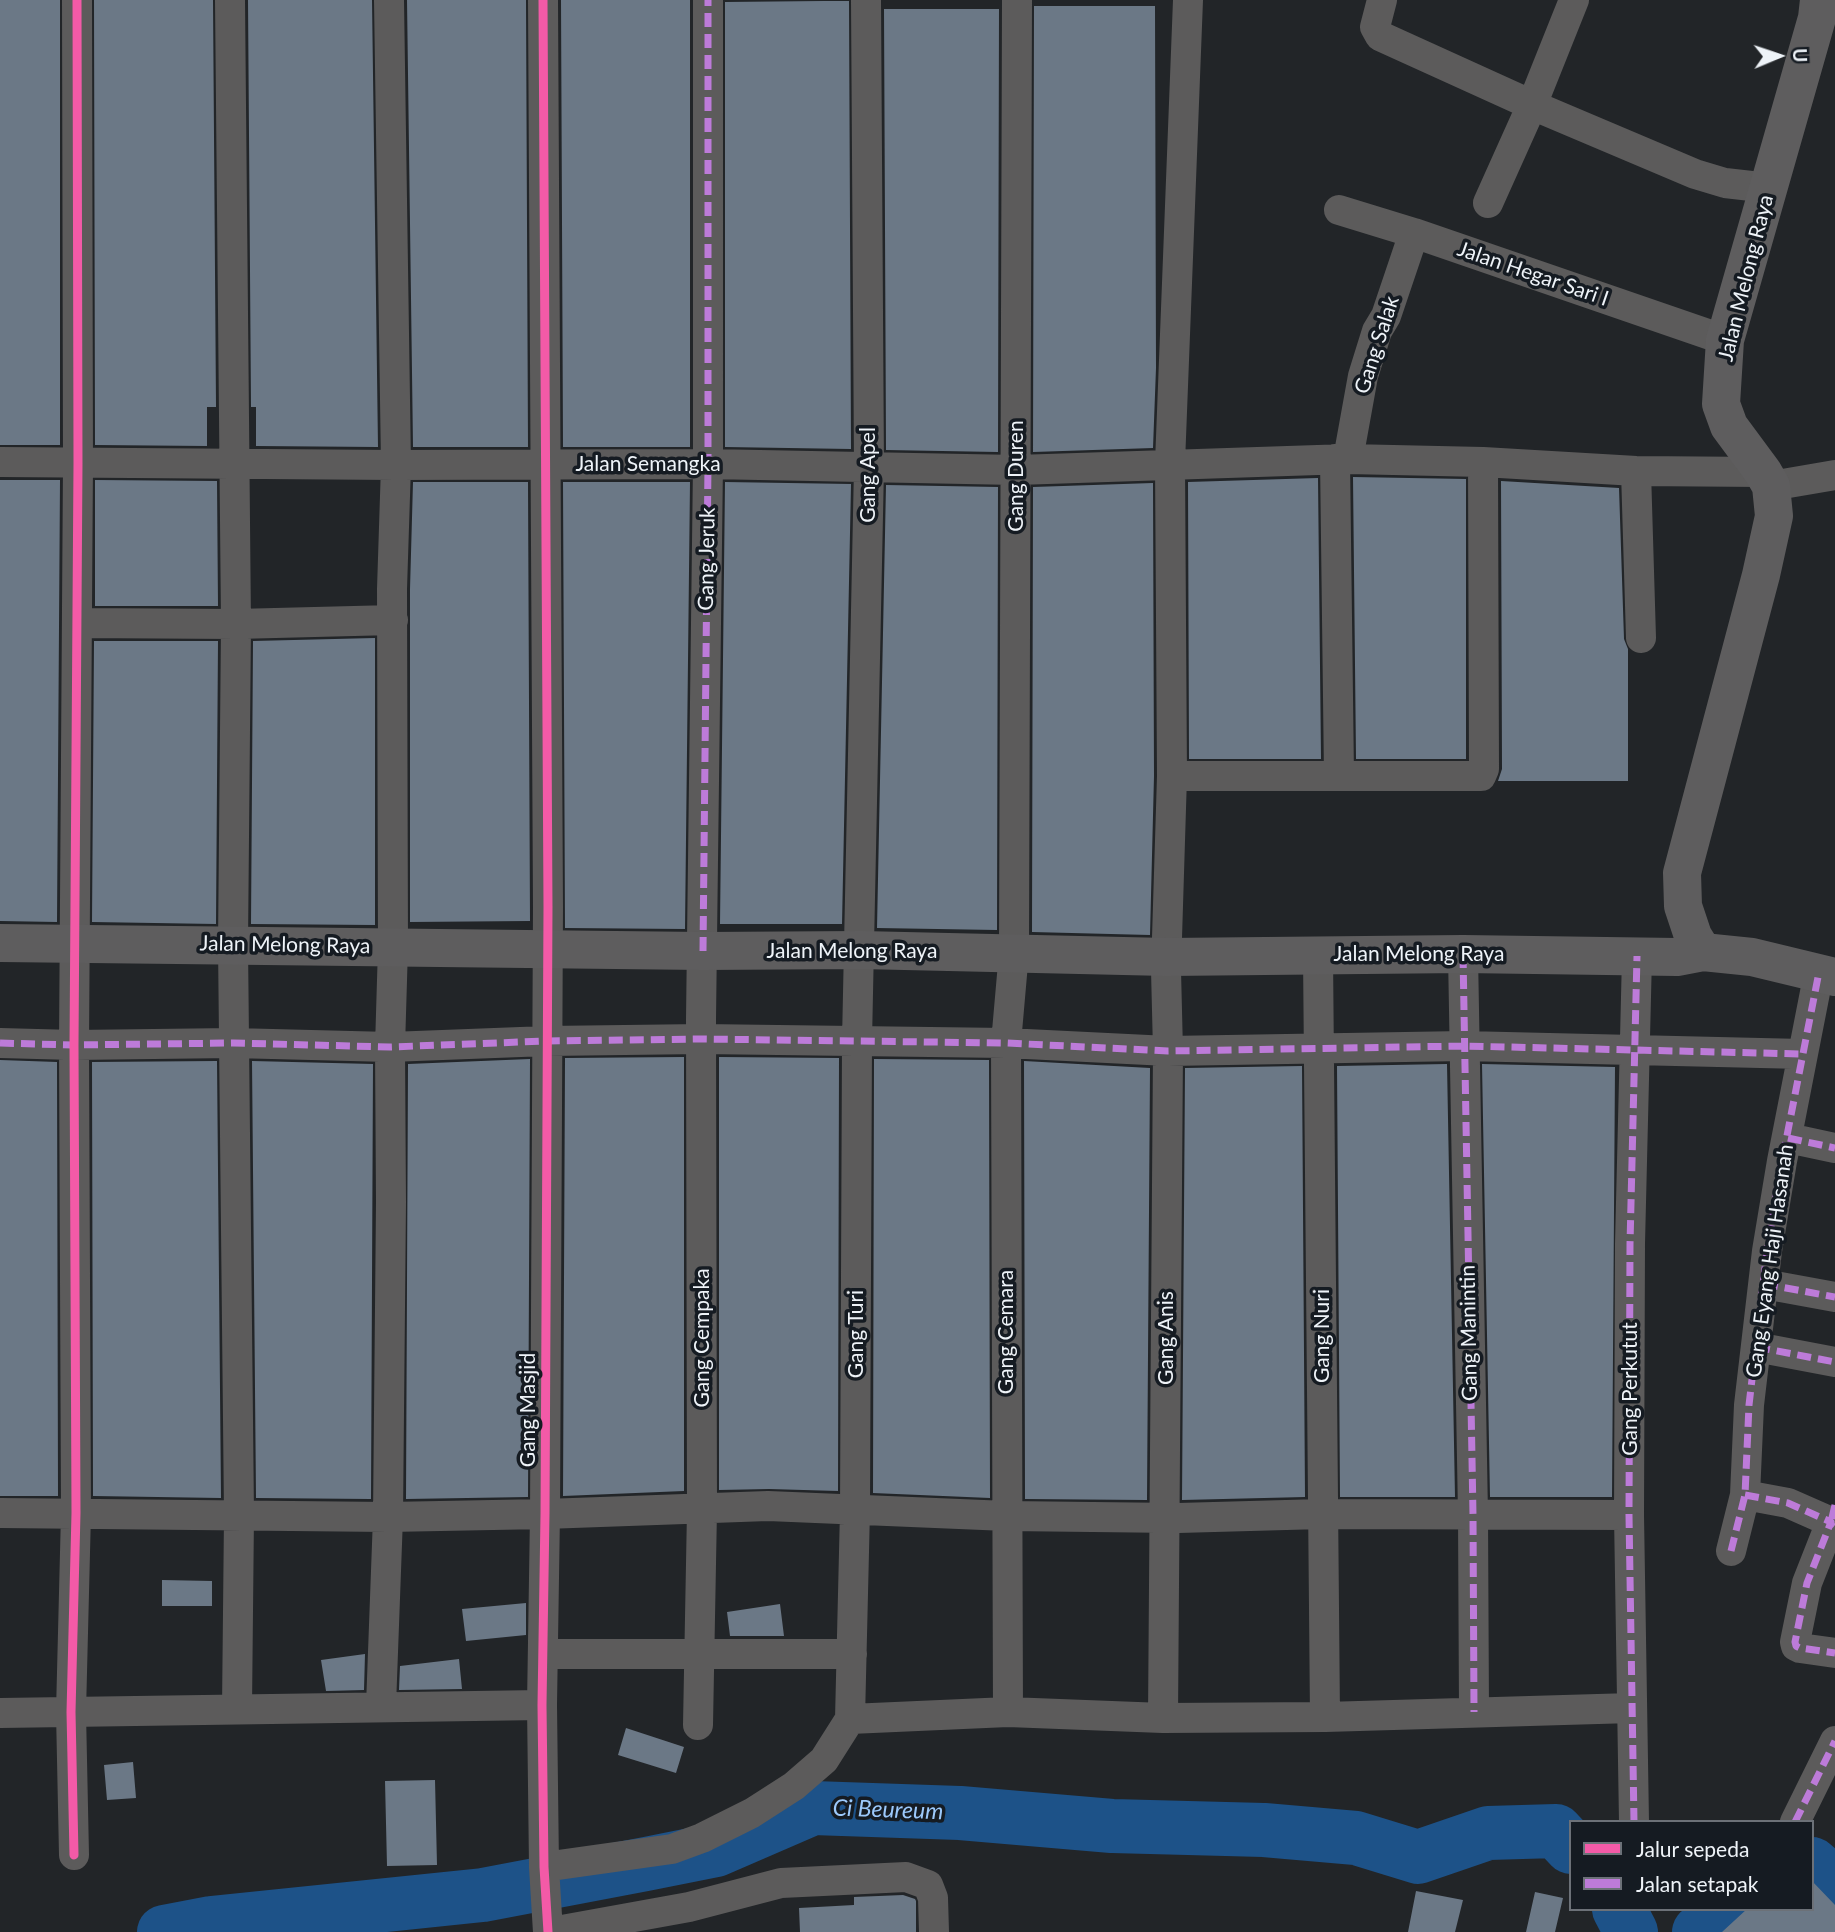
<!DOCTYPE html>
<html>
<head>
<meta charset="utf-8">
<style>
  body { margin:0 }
  #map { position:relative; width:1835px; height:1932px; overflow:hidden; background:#222528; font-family:Lato,sans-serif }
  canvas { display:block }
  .legend { position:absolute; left:1569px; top:1820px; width:245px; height:91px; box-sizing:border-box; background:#151b22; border:2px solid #6c7178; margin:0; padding:9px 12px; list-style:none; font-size:21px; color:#eef3f8 }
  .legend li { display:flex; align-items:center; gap:14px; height:35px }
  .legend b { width:35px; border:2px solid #6c7178 }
  .north { position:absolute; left:1744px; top:21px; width:70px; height:70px; -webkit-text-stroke:5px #151b22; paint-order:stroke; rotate:88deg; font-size:19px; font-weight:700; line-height:28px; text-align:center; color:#eef3f8 }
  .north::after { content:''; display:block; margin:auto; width:24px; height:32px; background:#eef3f8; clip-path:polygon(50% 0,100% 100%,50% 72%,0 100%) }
</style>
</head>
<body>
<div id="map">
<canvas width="1835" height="1932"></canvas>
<ul class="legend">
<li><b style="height:9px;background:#f35aa7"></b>Jalur sepeda</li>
<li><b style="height:9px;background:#bd7bd9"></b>Jalan setapak</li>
</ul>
<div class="north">U</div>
</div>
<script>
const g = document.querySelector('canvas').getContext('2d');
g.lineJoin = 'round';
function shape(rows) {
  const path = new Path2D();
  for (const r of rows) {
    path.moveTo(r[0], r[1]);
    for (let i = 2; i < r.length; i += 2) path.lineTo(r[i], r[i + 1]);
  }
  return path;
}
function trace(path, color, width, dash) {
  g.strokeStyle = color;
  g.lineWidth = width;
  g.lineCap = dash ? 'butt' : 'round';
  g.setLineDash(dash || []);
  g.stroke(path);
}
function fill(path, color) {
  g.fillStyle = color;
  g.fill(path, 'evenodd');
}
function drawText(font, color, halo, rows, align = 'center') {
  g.font = font + ' Lato,sans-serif';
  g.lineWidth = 7;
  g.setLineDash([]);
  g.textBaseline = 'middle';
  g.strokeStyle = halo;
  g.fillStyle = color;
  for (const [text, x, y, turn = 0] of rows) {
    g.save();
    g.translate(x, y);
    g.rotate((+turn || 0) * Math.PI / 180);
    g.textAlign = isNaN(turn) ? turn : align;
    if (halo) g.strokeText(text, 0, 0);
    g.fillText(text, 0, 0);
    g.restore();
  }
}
trace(shape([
  [1812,1864,1835,1884],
  [1619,1909,1631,1932],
  [164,1932,211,1923,483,1895,646,1864,716,1850,813,1808,960,1813,1112,1826,1264,1830,1356,1838,1418,1857,1488,1833,1556,1831,1571,1847],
  [1699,1932,1706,1928,1726,1909]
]), '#1d5288', 54);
fill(shape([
  [0,0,60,0,60,445,0,445],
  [94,0,213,0,216,407,207,407,207,446,95,445],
  [248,0,372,0,378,447,256,446,256,407,251,407],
  [407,0,526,0,528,447,413,447],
  [561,0,690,0,690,447,563,447],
  [823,1,849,1,851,449,725,447,725,2],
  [1034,6,1155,6,1156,368,1153,448,1033,452],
  [884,9,999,9,998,452,886,450],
  [1353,477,1466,479,1466,759,1356,759],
  [1318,478,1321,759,1189,759,1188,482],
  [0,480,60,480,57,922,0,921],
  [95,480,217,481,218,606,95,606],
  [1501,481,1619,488,1624,639,1628,649,1628,781,1498,781,1502,769],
  [413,482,528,482,530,921,410,922,410,589],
  [563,482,690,482,685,929,565,928],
  [725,482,851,484,842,924,720,924],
  [1153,483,1154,776,1150,935,1032,932,1033,487],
  [886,485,998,487,997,930,877,928],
  [375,638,375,925,251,924,253,641],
  [94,641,218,641,216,924,92,922],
  [684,1057,684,1491,563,1496,565,1058],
  [719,1057,839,1058,838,1491,769,1489,719,1490],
  [530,1059,528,1497,406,1499,408,1064],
  [874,1059,989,1060,990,1498,873,1493],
  [0,1060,57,1062,58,1496,0,1496],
  [217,1061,221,1498,93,1496,92,1062],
  [252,1061,373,1064,371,1499,256,1498],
  [1024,1061,1150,1068,1147,1500,1025,1499],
  [1447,1064,1455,1497,1340,1497,1337,1066],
  [1482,1064,1615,1067,1612,1497,1490,1497],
  [1302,1066,1305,1497,1182,1500,1185,1068],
  [162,1580,212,1581,212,1606,162,1606],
  [526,1603,526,1635,466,1641,462,1609],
  [780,1604,784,1636,730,1636,727,1612],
  [365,1654,364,1690,326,1691,321,1660],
  [459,1659,462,1689,399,1690,400,1666],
  [626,1728,684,1747,676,1773,618,1755],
  [133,1762,136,1798,107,1800,104,1765],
  [435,1780,437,1865,387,1866,385,1781],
  [1812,1881,1835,1905,1835,1932,1722,1932,1747,1909,1812,1909],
  [1416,1891,1463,1900,1455,1932,1408,1932],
  [1535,1892,1563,1898,1555,1932,1526,1932],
  [903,1895,915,1899,916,1901,916,1932,800,1932,799,1908,854,1905,854,1897]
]), '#6b7886');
trace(shape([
  [230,0,236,624,233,944,239,1515,237,1708],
  [543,0,548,906,545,1514,542,1705,544,1867,548,1932],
  [1382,0,1375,27,1380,36,1532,105,1695,174,1725,183,1769,188],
  [1488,203,1532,105,1574,0],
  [1339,210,1414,233,1725,340],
  [1335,459,1339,776],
  [1348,459,1363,376,1377,331,1386,316,1414,233],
  [0,462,396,465,708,464,1017,470,1348,459,1483,462,1636,471,1763,472],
  [1636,471,1641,638],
  [1771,486,1835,475],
  [77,623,236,624,393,620],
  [1172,776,1481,776,1484,769,1483,462],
  [1463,954,1473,1515,1474,1712],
  [1318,955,1325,1717],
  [0,1043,74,1045,233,1043,390,1047,547,1041,702,1039,1006,1043,1168,1051,1464,1046,1803,1054],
  [1788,1138,1835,1148],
  [1764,1284,1835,1297],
  [1756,1347,1835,1362],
  [1745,1495,1788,1503,1831,1522,1807,1583,1795,1642,1796,1646,1800,1648,1835,1653],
  [0,1513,388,1517,545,1514,768,1506,1007,1516,1178,1518,1322,1514,1629,1515],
  [1731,1551,1745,1495,1749,1405,1767,1251,1782,1161,1819,972],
  [543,1654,852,1654],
  [381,1706,388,1517,391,1202,390,1047,393,947,392,589,396,465,389,0],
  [1008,1712,1006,1043,1014,952,1017,0],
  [0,1713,542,1705],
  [1163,1718,1168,1051,1166,970,1172,776,1170,463,1188,0],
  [850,1719,855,1510,857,1041,869,467,866,0],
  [850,1719,1008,1712,1163,1718,1325,1717,1632,1708],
  [698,1725,702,1510,701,1019,708,464,708,0],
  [1634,1822,1629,1515,1630,1244,1637,956],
  [1795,1822,1835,1741],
  [74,1855,71,1712,76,1513,74,1045,78,463,77,0],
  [544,1867,672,1849,702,1838,752,1813,794,1786,824,1760,850,1719],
  [551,1932,689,1907,781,1883,906,1877,928,1885,933,1898,934,1932]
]), '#5c5b5b', 30);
trace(shape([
  [0,943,703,951,861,950,1167,957,1463,954,1677,957,1703,952,1752,957,1835,977],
  [1703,952,1693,936,1683,906,1682,873,1761,575,1774,516,1771,486,1763,472,1729,426,1721,404,1725,340,1817,18,1819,0]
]), '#5e5d5e', 38);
trace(shape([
  [703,951,708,464,708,0],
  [1463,954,1473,1515,1474,1712],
  [0,1043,74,1045,233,1043,390,1047,547,1041,702,1039,1006,1043,1168,1051,1464,1046,1803,1054],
  [1788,1138,1835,1148],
  [1764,1284,1835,1297],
  [1756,1347,1835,1362],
  [1745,1495,1788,1503,1831,1522,1807,1583,1795,1642,1796,1646,1800,1648,1835,1653],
  [1835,1505,1831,1522,1835,1525],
  [1731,1551,1745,1495,1749,1405,1767,1251,1782,1161,1819,972],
  [1634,1822,1629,1515,1630,1244,1637,956],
  [1795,1822,1835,1741]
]), '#bd7bd9', 7, [14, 7]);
trace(shape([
  [543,0,548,906,545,1514,542,1705,544,1867,548,1932],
  [74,1855,71,1712,76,1513,74,1045,78,463,77,0]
]), '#f35aa7', 9);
drawText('21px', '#eef3f8', '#151b22', [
  ["Jalan Hegar Sari I",1533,274,19],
  ["Jalan Melong Raya",1746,278,-76],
  ["Gang Salak",1377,345,-72],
  ["Jalan Semangka",648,464],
  ["Gang Apel",868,475,-90],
  ["Gang Duren",1016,476,-90],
  ["Gang Jeruk",707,559,-89],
  ["Jalan Melong Raya",285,945,1],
  ["Jalan Melong Raya",852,951],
  ["Jalan Melong Raya",1419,954],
  ["Gang Eyang Haji Hasanah",1770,1261,-82],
  ["Gang Cemara",1006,1332,-90],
  ["Gang Manintin",1469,1333,-91],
  ["Gang Turi",856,1334,-90],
  ["Gang Nuri",1322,1336,-90],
  ["Gang Cempaka",702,1338,-90],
  ["Gang Anis",1166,1338,-90],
  ["Gang Perkutut",1630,1389,-90],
  ["Gang Masjid",528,1410,-90]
]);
drawText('italic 23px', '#9cc9fb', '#151b22', [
  ["Ci Beureum",888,1810,2]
]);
</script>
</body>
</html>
